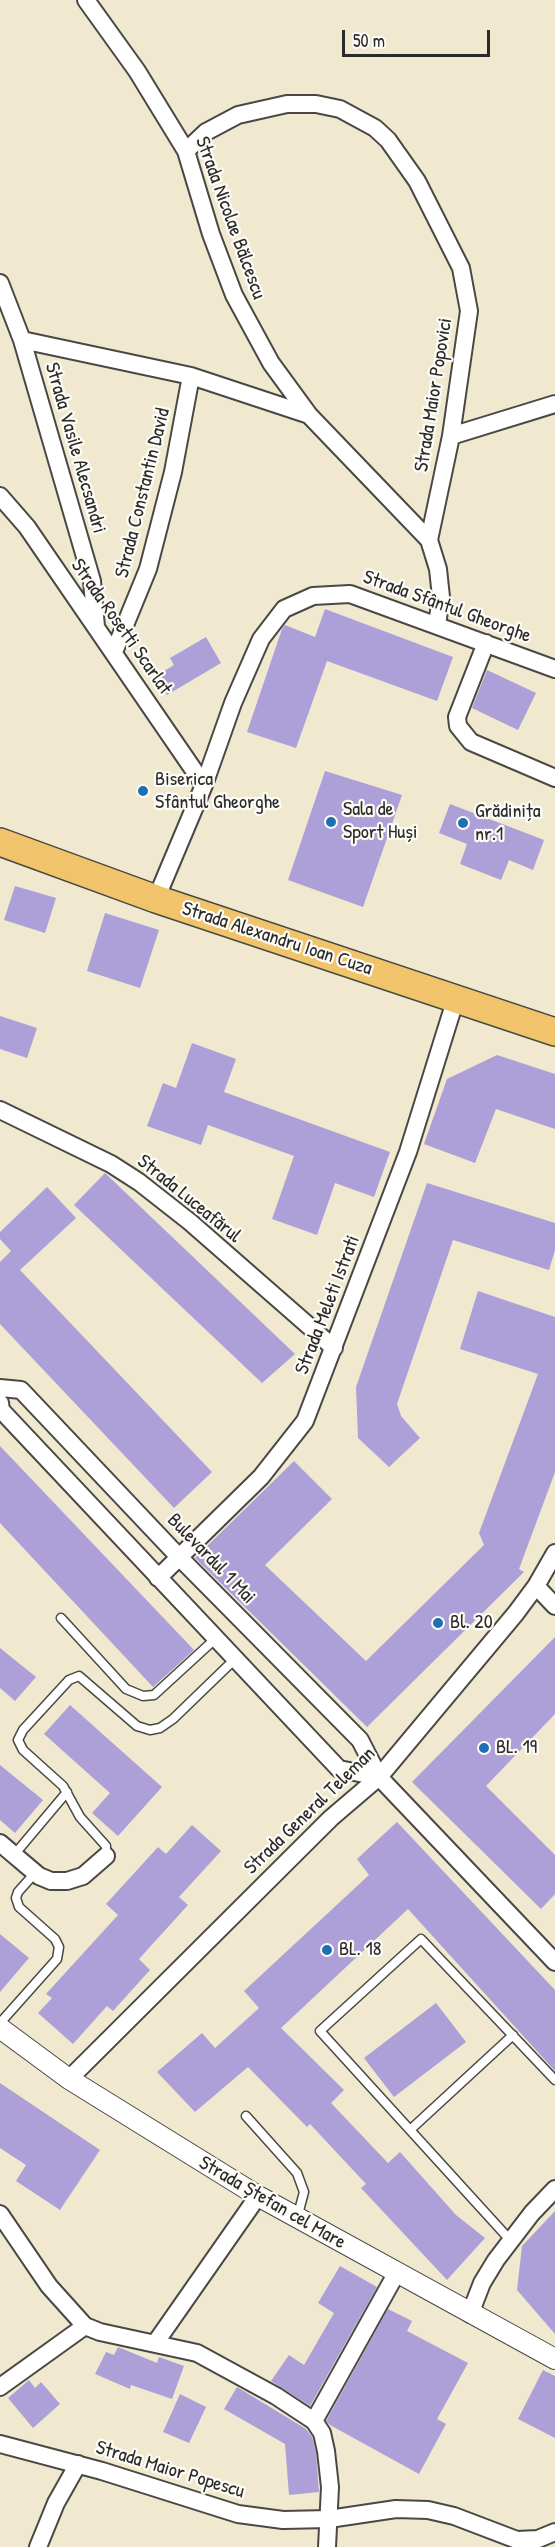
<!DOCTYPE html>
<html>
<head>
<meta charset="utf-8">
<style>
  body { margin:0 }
  #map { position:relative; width:555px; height:2547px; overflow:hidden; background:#f0e9cf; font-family:"Patrick Hand",sans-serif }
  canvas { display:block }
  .scale { position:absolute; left:342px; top:30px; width:148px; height:27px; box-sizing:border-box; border:3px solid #2b2b2b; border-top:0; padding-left:8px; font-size:18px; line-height:21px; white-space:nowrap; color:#2b2b2b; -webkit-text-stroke:4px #fdfcf7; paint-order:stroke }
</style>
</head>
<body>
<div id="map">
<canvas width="555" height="2547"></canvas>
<div class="scale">50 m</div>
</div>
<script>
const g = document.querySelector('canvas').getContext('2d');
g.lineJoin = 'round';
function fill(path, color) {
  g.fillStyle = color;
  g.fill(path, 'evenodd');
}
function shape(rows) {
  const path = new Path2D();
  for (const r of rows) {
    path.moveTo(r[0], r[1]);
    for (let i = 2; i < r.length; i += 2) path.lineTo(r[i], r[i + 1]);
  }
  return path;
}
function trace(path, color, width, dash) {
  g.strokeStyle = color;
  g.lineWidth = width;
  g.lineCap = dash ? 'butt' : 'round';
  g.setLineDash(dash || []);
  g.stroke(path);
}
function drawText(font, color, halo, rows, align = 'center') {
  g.font = font + ' "Patrick Hand",sans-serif';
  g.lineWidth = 4.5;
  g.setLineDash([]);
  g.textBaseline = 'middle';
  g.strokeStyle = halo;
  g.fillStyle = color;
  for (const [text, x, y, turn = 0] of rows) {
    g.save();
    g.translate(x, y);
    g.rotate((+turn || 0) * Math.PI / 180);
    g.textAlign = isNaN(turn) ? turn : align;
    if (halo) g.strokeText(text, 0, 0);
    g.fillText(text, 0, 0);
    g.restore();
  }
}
fill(shape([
  [325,609,453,657,437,701,327,661,296,748,247,732,282,629,285,625,315,637],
  [206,637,221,663,167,695,156,676,174,665,170,658],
  [487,670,536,693,518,730,472,708],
  [325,771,402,795,363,907,288,880],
  [450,804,544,840,533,870,509,860,501,880,460,864,467,844,439,833],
  [15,886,56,898,45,933,4,920],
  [105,913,159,930,140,988,87,971],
  [0,1016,37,1028,27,1058,0,1049],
  [192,1043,236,1059,224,1092,390,1152,374,1197,335,1183,317,1235,272,1219,294,1156,208,1125,201,1145,147,1126,163,1083,176,1088],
  [497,1055,555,1074,555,1129,496,1109,475,1163,424,1144,447,1079],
  [105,1173,295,1354,262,1383,74,1205],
  [427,1183,555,1223,555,1250,549,1270,453,1240,397,1404,401,1416,420,1438,389,1467,358,1438,356,1387],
  [47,1187,76,1218,20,1270,212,1472,174,1508,0,1324,0,1262,11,1251,0,1239,0,1232],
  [478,1291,555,1317,555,1472,519,1569,524,1572,367,1727,195,1558,294,1461,332,1499,265,1565,366,1661,484,1545,479,1533,538,1374,460,1349],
  [0,1446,194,1650,153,1687,0,1523],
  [555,1637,555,1714,486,1786,555,1855,555,1894,541,1909,412,1782],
  [0,1648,36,1677,15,1701,0,1688],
  [70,1705,162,1787,118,1836,92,1813,110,1793,44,1734],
  [0,1765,43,1800,15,1833,0,1820],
  [397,1822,555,1990,555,2071,408,1909,281,2028,344,2090,331,2103,388,2163,400,2152,456,2215,485,2238,447,2280,361,2188,366,2184,310,2124,307,2127,248,2067,195,2112,157,2072,202,2033,215,2048,259,2008,244,1991,369,1875,357,1859],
  [192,1825,221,1851,179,1897,188,1905,139,1959,150,1970,113,2011,107,2006,73,2044,38,2013,52,1998,46,1994,118,1915,106,1904,158,1847,166,1854],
  [0,1934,29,1958,0,1992],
  [436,2003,466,2042,394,2097,364,2058],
  [0,2083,100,2150,60,2210,16,2181,26,2165,0,2148],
  [555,2211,555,2334,517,2290,522,2246],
  [340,2266,377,2287,310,2406,271,2381,289,2355,304,2365,334,2313,318,2303],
  [388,2309,412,2321,407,2331,468,2363,437,2419,446,2424,419,2474,330,2425,326,2421],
  [118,2347,157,2363,159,2357,184,2366,172,2399,131,2385,130,2389,95,2374,106,2352,114,2355],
  [543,2370,555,2376,555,2438,518,2419],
  [29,2380,35,2388,41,2382,60,2404,33,2428,8,2398],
  [237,2387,306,2429,312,2437,316,2453,319,2492,289,2495,285,2444,224,2409],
  [180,2394,206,2407,189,2443,163,2432]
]), '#ad9fd7');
const service = shape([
  [61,1618,126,1689,143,1696,154,1695,214,1640],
  [14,1855,67,1792],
  [106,1856,106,1846,80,1817,63,1786,23,1750,18,1740,23,1730,69,1680,79,1676,137,1726,150,1730,160,1728,173,1719,234,1660],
  [0,2023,57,1959,59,1947,55,1939,19,1907,16,1898,18,1892,35,1873],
  [246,2116,297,2173,304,2192,297,2218],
  [410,2130,513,2035],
  [511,2241,320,2031,421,1939,555,2080]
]);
const minor = shape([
  [86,0,137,71,186,151,211,234,234,295,271,363,309,415,429,540,438,569,441,597,437,625],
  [186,151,206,132,238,115,287,104,316,104,340,109,375,128,388,140,417,181,461,268,469,311,451,436,429,540],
  [0,283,22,340,92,581,96,627],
  [22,340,191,376,309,415],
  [451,436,555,404],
  [0,496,27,527,204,785],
  [486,643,457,717,458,726,471,742,555,778],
  [114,652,148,569,173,472,191,376],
  [156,899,204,785,233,703,261,639,284,609,313,596,350,594,555,669],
  [0,1110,111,1164,139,1182,190,1222,334,1348],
  [0,1388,21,1390,180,1558,360,1740,379,1777,555,1962],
  [0,1403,1,1410,339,1769,379,1777],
  [158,1578,261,1477,305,1421,408,1152,456,998],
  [536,1586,555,1606],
  [0,1843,39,1876,51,1881,67,1881,83,1876,106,1856],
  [69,2079,331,1818,379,1777,516,1613,536,1586,555,1553],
  [0,2214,49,2286,85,2326,100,2332,197,2353,276,2396,314,2421,322,2433,326,2451,330,2487,327,2547],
  [470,2314,482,2283,496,2260,532,2213,555,2189],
  [156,2342,258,2196],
  [0,2387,85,2326],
  [314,2421,396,2274],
  [0,2444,102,2471,238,2514,283,2520,329,2519,396,2509,428,2510,454,2516,517,2540,538,2539,555,2532],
  [38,2547,56,2503,78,2464]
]);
const tertiary = shape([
  [0,2028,69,2079,258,2196,555,2359]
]);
const trunk = shape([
  [0,842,156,899,555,1032]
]);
trace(service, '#494844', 11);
trace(minor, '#494844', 20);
trace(tertiary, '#494844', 22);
trace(trunk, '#494844', 30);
trace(service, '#fff', 8);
trace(minor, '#fff', 16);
trace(tertiary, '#fff', 20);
trace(trunk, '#f1c36a', 27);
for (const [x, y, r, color] of [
  [143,791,6,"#1f6fb2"],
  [331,822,6,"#1f6fb2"],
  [463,823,6,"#1f6fb2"],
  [438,1623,6,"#1f6fb2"],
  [484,1748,6,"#1f6fb2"],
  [327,1950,6,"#1f6fb2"]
]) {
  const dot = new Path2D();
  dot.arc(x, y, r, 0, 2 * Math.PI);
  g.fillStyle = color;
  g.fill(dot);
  trace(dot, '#fdfcf7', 2);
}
drawText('20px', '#2b2b2b', '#fdfcf7', [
  ["Strada Nicolae Bălcescu",230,218,70],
  ["Strada Maior Popovici",434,395,-81],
  ["Strada Vasile Alecsandri",75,448,74],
  ["Strada Constantin David",143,493,-76],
  ["Strada Sfântul Gheorghe",447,607,20],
  ["Strada Rosetti Scarlat",121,627,55],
  ["Strada Alexandru Ioan Cuza",277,939,18],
  ["Strada Luceafărul",189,1199,39],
  ["Strada Meleti Istrati",328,1305,-69],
  ["Bulevardul 1 Mai",211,1559,46],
  ["Strada General Teleman",310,1811,-44],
  ["Strada Ștefan cel Mare",272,2203,30],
  ["Strada Maior Popescu",170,2470,17]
]);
drawText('20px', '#2b2b2b', '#fdfcf7', [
  ["Biserica",155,780],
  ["Sfântul Gheorghe",155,803],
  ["Sala de",343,810],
  ["Sport Huși",343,833],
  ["Grădinița",475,812],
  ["nr.1",475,835],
  ["Bl. 20",450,1623],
  ["BL. 19",496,1748],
  ["BL. 18",339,1950]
], 'left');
</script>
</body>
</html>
